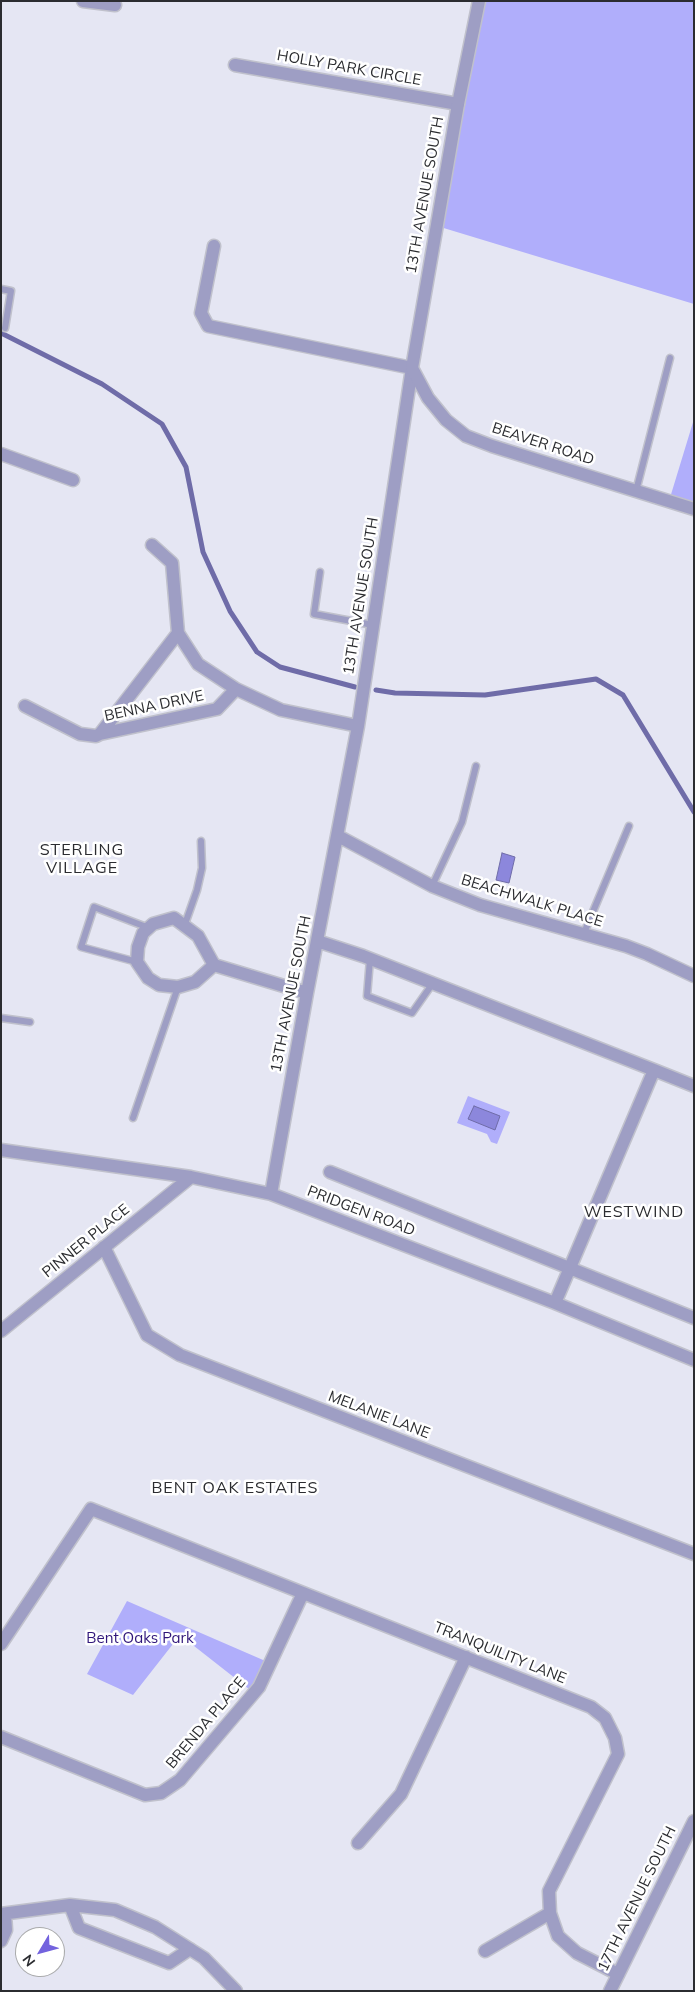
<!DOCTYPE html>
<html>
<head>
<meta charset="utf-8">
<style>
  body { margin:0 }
  #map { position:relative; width:695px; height:1992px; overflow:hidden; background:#e5e6f3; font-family:Mulish,sans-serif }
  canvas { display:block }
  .frame { position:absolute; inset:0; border:2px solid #2b2c30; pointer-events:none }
  .north { position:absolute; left:15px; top:1927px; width:50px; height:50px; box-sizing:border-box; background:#fff; border:1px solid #aaabac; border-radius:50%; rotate:233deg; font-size:14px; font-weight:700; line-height:20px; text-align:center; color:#2b2c30 }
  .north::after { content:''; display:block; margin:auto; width:18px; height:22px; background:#7363de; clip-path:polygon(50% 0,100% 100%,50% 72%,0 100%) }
</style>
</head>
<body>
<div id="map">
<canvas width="695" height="1992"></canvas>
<div class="frame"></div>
<div class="north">N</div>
</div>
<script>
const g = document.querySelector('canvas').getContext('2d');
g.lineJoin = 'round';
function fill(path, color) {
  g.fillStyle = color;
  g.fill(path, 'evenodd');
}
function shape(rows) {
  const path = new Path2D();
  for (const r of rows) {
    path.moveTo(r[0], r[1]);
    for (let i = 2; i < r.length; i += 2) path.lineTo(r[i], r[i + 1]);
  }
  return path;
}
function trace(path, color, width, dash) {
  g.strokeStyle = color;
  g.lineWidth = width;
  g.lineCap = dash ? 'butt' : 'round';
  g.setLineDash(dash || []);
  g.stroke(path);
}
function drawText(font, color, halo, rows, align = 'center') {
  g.font = font + ' Mulish,sans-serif';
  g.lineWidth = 5;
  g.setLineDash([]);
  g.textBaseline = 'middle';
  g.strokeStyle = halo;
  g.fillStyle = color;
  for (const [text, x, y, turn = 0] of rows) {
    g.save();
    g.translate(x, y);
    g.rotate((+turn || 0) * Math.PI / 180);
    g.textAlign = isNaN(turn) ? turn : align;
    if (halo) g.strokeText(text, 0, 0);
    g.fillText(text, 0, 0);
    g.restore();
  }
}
fill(shape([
  [481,1,694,1,694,304,437,226],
  [694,419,694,509,669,501],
  [468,1096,510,1112,497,1144,491,1142,487,1134,457,1123],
  [127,1601,270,1663,254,1693,180,1635,133,1695,87,1674]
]), '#b0aefb');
const water = shape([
  [502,853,515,857,509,883,496,880,502,853],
  [474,1106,500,1116,495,1130,468,1119,474,1106]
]);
fill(water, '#8c87dc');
trace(water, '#6f6ca8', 1);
trace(shape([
  [1,333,102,384,162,424,186,467,203,552,230,611,257,652,280,667,355,687],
  [376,690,395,693,485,695,596,679,623,695,694,812]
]), '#6f6ca8', 5);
const service = shape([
  [1,289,11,291,5,328],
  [636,491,670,358],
  [320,572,314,614,373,625],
  [432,886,462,822,476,766],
  [185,924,197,890,202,868,201,841],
  [584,933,629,826],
  [370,959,367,996,412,1013,433,983],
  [137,962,81,947,94,907,149,928],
  [1,1018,30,1022],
  [133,1118,178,987]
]);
const minor = shape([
  [83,1,115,5],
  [235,65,458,104],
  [214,246,201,313,208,326,412,368,358,726,307,993,271,1194],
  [1,454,73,480],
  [152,545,172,563,178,633,198,664,236,689,281,710,358,726],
  [178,633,100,734,217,709,236,689],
  [25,706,80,734,96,736,100,734],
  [338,836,432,886,480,905,626,946,647,954,694,976],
  [317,941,363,956,654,1070,555,1303],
  [214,965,195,982,178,987,159,985,148,978,137,962,138,947,143,933,153,924,174,918,198,936,214,965,307,993],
  [654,1070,694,1086],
  [1,1150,191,1177,271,1194,555,1303,694,1360],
  [330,1172,694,1318],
  [104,1247,147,1335,180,1355,694,1554],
  [1,1331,191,1177],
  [1,1644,91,1509,591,1707,605,1718,615,1738,618,1754,549,1891,550,1913,558,1936,577,1953,618,1974],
  [1,1737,145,1795,161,1793,180,1780,259,1687,303,1593],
  [358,1843,401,1794,466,1657],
  [70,1905,79,1928,169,1963,190,1949],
  [1,1914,70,1905,115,1910,155,1927,204,1958,236,1991],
  [1,1941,6,1930,5,1914],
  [485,1951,550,1913]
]);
const tertiary = shape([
  [479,1,458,104,412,368,428,398,446,420,466,436,492,446,694,509],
  [610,1991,694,1821]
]);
trace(service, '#c0c1cc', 9);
trace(minor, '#c0c1cc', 15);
trace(tertiary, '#c0c1cc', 15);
trace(service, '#9e9ec4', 6);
trace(minor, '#9e9ec4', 12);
trace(tertiary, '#9e9ec4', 12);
drawText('15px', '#2b2c30', '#fff', [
  ["HOLLY PARK CIRCLE",349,68,10],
  ["13TH AVENUE SOUTH",425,195,-80],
  ["BEAVER ROAD",543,444,18],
  ["13TH AVENUE SOUTH",361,596,-81],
  ["BENNA DRIVE",154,706,-12],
  ["BEACHWALK PLACE",532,901,17],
  ["13TH AVENUE SOUTH",291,994,-79],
  ["PRIDGEN ROAD",361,1211,21],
  ["PINNER PLACE",86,1241,-39],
  ["MELANIE LANE",379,1415,21],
  ["TRANQUILITY LANE",500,1653,22],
  ["BRENDA PLACE",206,1723,-50],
  ["17TH AVENUE SOUTH",637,1899,-64]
]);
drawText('15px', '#30167a', '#fff', [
  ["Bent Oaks Park",140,1638]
]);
g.letterSpacing = '1px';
drawText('16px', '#2b2c30', '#fff', [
  ["STERLING",82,850],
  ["VILLAGE",82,868],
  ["WESTWIND",634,1212],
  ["BENT OAK ESTATES",235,1488]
]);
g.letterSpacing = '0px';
</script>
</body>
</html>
